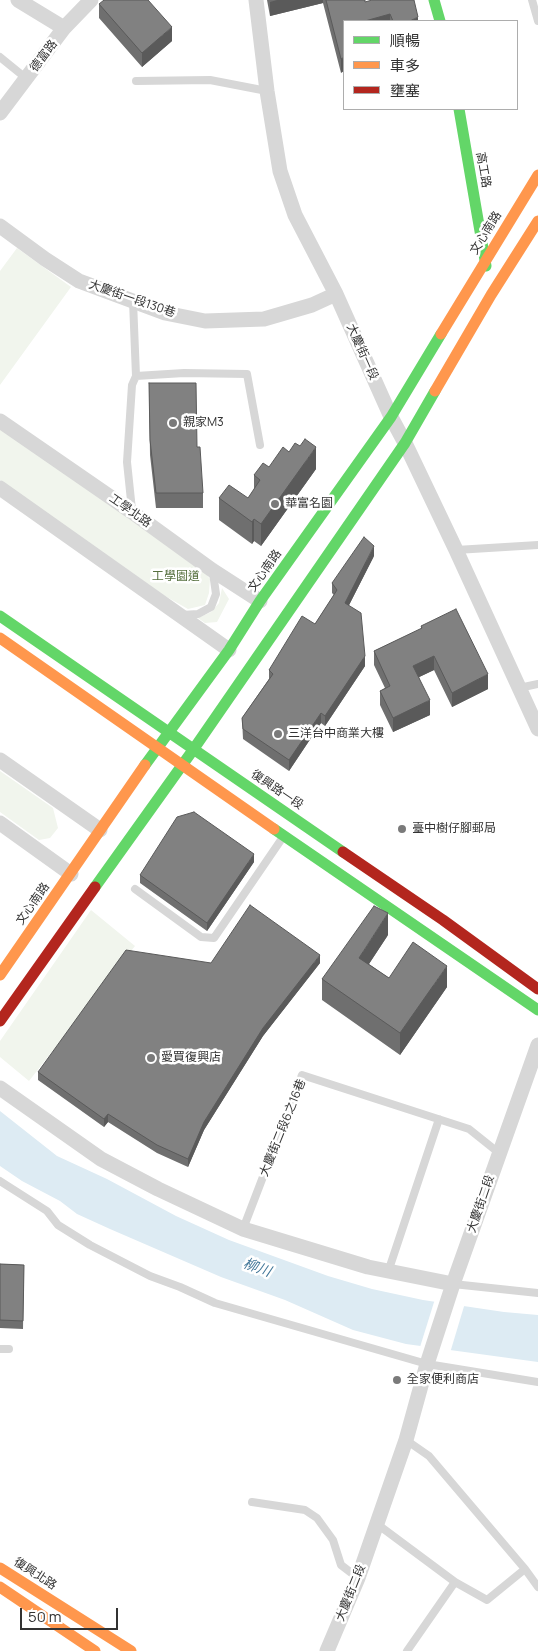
<!DOCTYPE html>
<html>
<head>
<meta charset="utf-8">
<style>
  body { margin:0 }
  #map { position:relative; width:538px; height:1651px; overflow:hidden; background:#fff; font-family:Manrope,"Noto Sans TC",sans-serif }
  canvas { display:block }
  .legend { position:absolute; left:343px; top:20px; width:175px; height:90px; box-sizing:border-box; background:#fff; border:1px solid #adadad; margin:0; padding:6px 9px; list-style:none; font-size:15px; color:#333 }
  .legend li { display:flex; align-items:center; gap:10px; height:25px }
  .legend b { width:25px; border:1px solid #adadad }
  .scale { position:absolute; left:20px; top:1608px; width:98px; height:22px; box-sizing:border-box; border:2px solid #333; border-top:0; padding-left:6px; font-size:15px; line-height:18px; white-space:nowrap; color:#333; -webkit-text-stroke:4px #fff; paint-order:stroke }
</style>
</head>
<body>
<div id="map">
<canvas width="538" height="1651"></canvas>
<ul class="legend">
<li><b style="height:6px;background:#63d668"></b>順暢</li>
<li><b style="height:6px;background:#ff974d"></b>車多</li>
<li><b style="height:6px;background:#b3261e"></b>壅塞</li>
</ul>
<div class="scale">50 m</div>
</div>
<script>
const g = document.querySelector('canvas').getContext('2d');
g.lineJoin = 'round';
function fill(path, color) {
  g.fillStyle = color;
  g.fill(path, 'evenodd');
}
function shape(rows) {
  const path = new Path2D();
  for (const r of rows) {
    path.moveTo(r[0], r[1]);
    for (let i = 2; i < r.length; i += 2) path.lineTo(r[i], r[i + 1]);
  }
  return path;
}
function trace(path, color, width, dash) {
  g.strokeStyle = color;
  g.lineWidth = width;
  g.lineCap = dash ? 'butt' : 'round';
  g.setLineDash(dash || []);
  g.stroke(path);
}
function drawText(font, color, halo, rows, align = 'center') {
  g.font = font + ' Manrope,"Noto Sans TC",sans-serif';
  g.lineWidth = 5;
  g.setLineDash([]);
  g.textBaseline = 'middle';
  g.strokeStyle = halo;
  g.fillStyle = color;
  for (const [text, x, y, turn = 0] of rows) {
    g.save();
    g.translate(x, y);
    g.rotate((+turn || 0) * Math.PI / 180);
    g.textAlign = isNaN(turn) ? turn : align;
    if (halo) g.strokeText(text, 0, 0);
    g.fillText(text, 0, 0);
    g.restore();
  }
}
fill(shape([
  [17,248,71,287,0,385,0,271],
  [0,429,201,568,210,579,209,593,205,605,188,609,165,596,0,480],
  [222,588,229,599,217,622,205,623,198,618,211,612,219,603],
  [0,771,53,808,58,828,50,838,39,840,0,812],
  [91,910,135,946,29,1081,0,1057,0,1041]
]), '#f1f5ed');
fill(shape([
  [0,1111,57,1156,107,1179,176,1216,229,1240,328,1276,372,1289,423,1300,504,1312,538,1315,538,1362,406,1344,353,1330,285,1300,221,1277,110,1229,77,1214,60,1201,22,1181,0,1166]
]), '#ddebf3');
fill(shape([
  [435,1299,465,1303,450,1353,420,1347]
]), '#fff');
trace(shape([
  [532,0,538,21],
  [0,57,27,79],
  [136,81,210,80,267,91],
  [133,301,136,376,184,373,247,374,260,445],
  [132,510,127,462,132,385,136,376],
  [456,550,538,545],
  [182,615,198,614,211,607,216,594,213,573],
  [519,688,538,684],
  [135,889,201,937,214,938,283,837],
  [0,1181,47,1211,58,1225,90,1245,150,1276,180,1287,215,1303,427,1364,538,1382],
  [243,1229,302,1075,469,1129,499,1153],
  [388,1272,439,1119],
  [453,1284,538,1293],
  [0,1349,9,1349],
  [406,1440,429,1456,525,1569,538,1587],
  [252,1502,305,1510,317,1518,333,1540,341,1565,358,1578],
  [377,1524,455,1582,487,1600,525,1569],
  [407,1651,455,1582]
]), '#d7d7d7', 8);
trace(shape([
  [18,0,64,28],
  [256,0,267,91,280,171,295,215,336,294,391,417,405,443,456,550,538,729],
  [0,113,64,28,91,0],
  [0,226,45,259,79,281,165,313,205,321,264,319,312,305,336,294],
  [0,421,132,512,212,570,260,601],
  [0,488,229,650],
  [0,760,100,830],
  [0,823,71,874],
  [0,1088,101,1159,158,1189,243,1229,368,1267,453,1284],
  [327,1651,358,1578,406,1440,427,1364,453,1284,538,1045]
]), '#d7d7d7', 15);
trace(shape([
  [434,0,440,21],
  [459,109,486,266],
  [0,616,343,852],
  [145,765,229,650,260,601,391,417,441,334],
  [274,829,538,1010],
  [95,887,193,750,405,443,435,391]
]), '#63d668', 11);
trace(shape([
  [441,334,538,175],
  [435,391,491,295,538,221],
  [0,638,274,829],
  [0,975,145,765],
  [0,1568,131,1651],
  [0,1587,95,1651]
]), '#ff974d', 11);
trace(shape([
  [343,852,443,920,538,989],
  [0,1021,95,887]
]), '#b3261e', 11);
fill(shape([
  [267,0,365,0,365,2,418,21,344,21,341,73,323,3,270,16],
  [99,4,172,41,142,67,99,18],
  [149,383,203,493,203,508,156,508,150,455],
  [289,452,316,469,261,546,254,541,252,544,219,520,219,498,248,498,254,490,254,475,269,467],
  [374,556,349,605,365,666,325,726,321,723,289,771,243,739,242,718,269,679,269,670,315,624,334,595,332,593,332,583],
  [421,626,488,689,452,707,434,670,419,677,430,715,393,732,380,705,380,691,385,688,374,665,374,651,421,629],
  [254,862,207,931,140,883,140,875],
  [388,935,369,964,389,978,447,987,400,1055,322,1000,322,979],
  [211,963,320,963,263,1036,204,1130,188,1167,157,1153,108,1122,104,1127,38,1080,38,1072],
  [0,1264,24,1265,23,1329,0,1328]
]), '#6f6f6f');
fill(shape([
  [277,0,323,0,323,3,270,16,270,2],
  [390,14,390,21,365,21],
  [418,17,418,21,410,21],
  [172,27,172,41,142,67,142,53],
  [344,57,344,71,341,73,341,59],
  [316,447,316,469,261,546,261,524],
  [254,519,254,541,252,544,252,522],
  [374,546,374,556,345,613,345,603],
  [365,656,365,666,325,726,325,716],
  [434,656,434,670,413,680,413,666],
  [488,674,488,689,452,707,452,693],
  [430,700,430,715,393,732,393,718],
  [321,713,321,723,289,771,289,760],
  [254,854,254,862,207,931,207,923],
  [388,913,388,935,359,979,359,958],
  [320,955,320,963,263,1036,204,1130,188,1167,188,1159,204,1122,263,1028],
  [447,966,447,987,400,1055,400,1033],
  [108,1114,108,1122,104,1127,104,1119]
]), '#5a5a5a');
const building = shape([
  [104,0,148,0,172,27,142,53,99,4,104,0],
  [326,0,365,0,365,2,372,0,414,0,418,17,410,21,393,21,390,14,365,21,344,21,344,57,341,59,326,0],
  [149,383,196,383,197,447,200,447,203,493,156,493,150,440,149,383],
  [305,439,316,447,261,524,254,519,252,522,219,498,229,485,248,498,260,480,254,475,263,463,269,467,283,447,289,452,295,443,300,446,305,439],
  [364,537,374,546,345,603,361,613,365,656,325,716,321,713,289,760,243,729,242,718,273,674,269,670,302,616,315,624,337,590,332,583,364,537],
  [456,609,488,674,452,693,434,656,413,666,430,700,393,718,380,691,390,686,374,651,422,628,421,626,456,609],
  [194,812,254,854,207,923,140,875,177,817,194,812],
  [250,905,320,955,263,1028,204,1122,188,1159,157,1145,108,1114,104,1119,38,1072,126,950,211,963,250,905],
  [374,906,388,913,359,958,389,978,413,942,447,966,400,1033,322,979,374,906],
  [0,1264,24,1265,23,1321,0,1320,0,1264]
]);
fill(building, '#818181');
trace(building, '#5a5a5a', 1);
for (const [x, y, r, color] of [
  [173,423,5,"#7a7a7a"],
  [275,504,5,"#7a7a7a"],
  [278,734,5,"#7a7a7a"],
  [402,829,5,"#7a7a7a"],
  [151,1058,5,"#7a7a7a"],
  [397,1380,5,"#7a7a7a"]
]) {
  const dot = new Path2D();
  dot.arc(x, y, r, 0, 2 * Math.PI);
  g.fillStyle = color;
  g.fill(dot);
  trace(dot, '#fff', 2);
}
drawText('12px', '#333', '#fff', [
  ["德富路",44,56,-53],
  ["高工路",483,170,80],
  ["文心南路",486,233,-58],
  ["大慶街一段130巷",132,299,19],
  ["大慶街一段",362,352,66],
  ["工學北路",130,511,35],
  ["文心南路",265,571,-55],
  ["復興路一段",277,790,34],
  ["文心南路",33,904,-55],
  ["大慶街二段6之16巷",283,1128,-68],
  ["大慶街二段",481,1204,-71],
  ["復興北路",35,1574,33],
  ["大慶街二段",351,1593,-68]
]);
drawText('12px', '#333', '#fff', [
  ["親家M3",183,423],
  ["華富名園",285,504],
  ["三洋台中商業大樓",288,734],
  ["臺中樹仔腳郵局",412,829],
  ["愛買復興店",161,1058],
  ["全家便利商店",407,1380]
], 'left');
drawText('12px', '#56703f', '#fff', [
  ["工學園道",176,577]
]);
drawText('italic 14px', '#3f7597', '#fff', [
  ["柳川",257,1268,20]
]);
</script>
</body>
</html>
